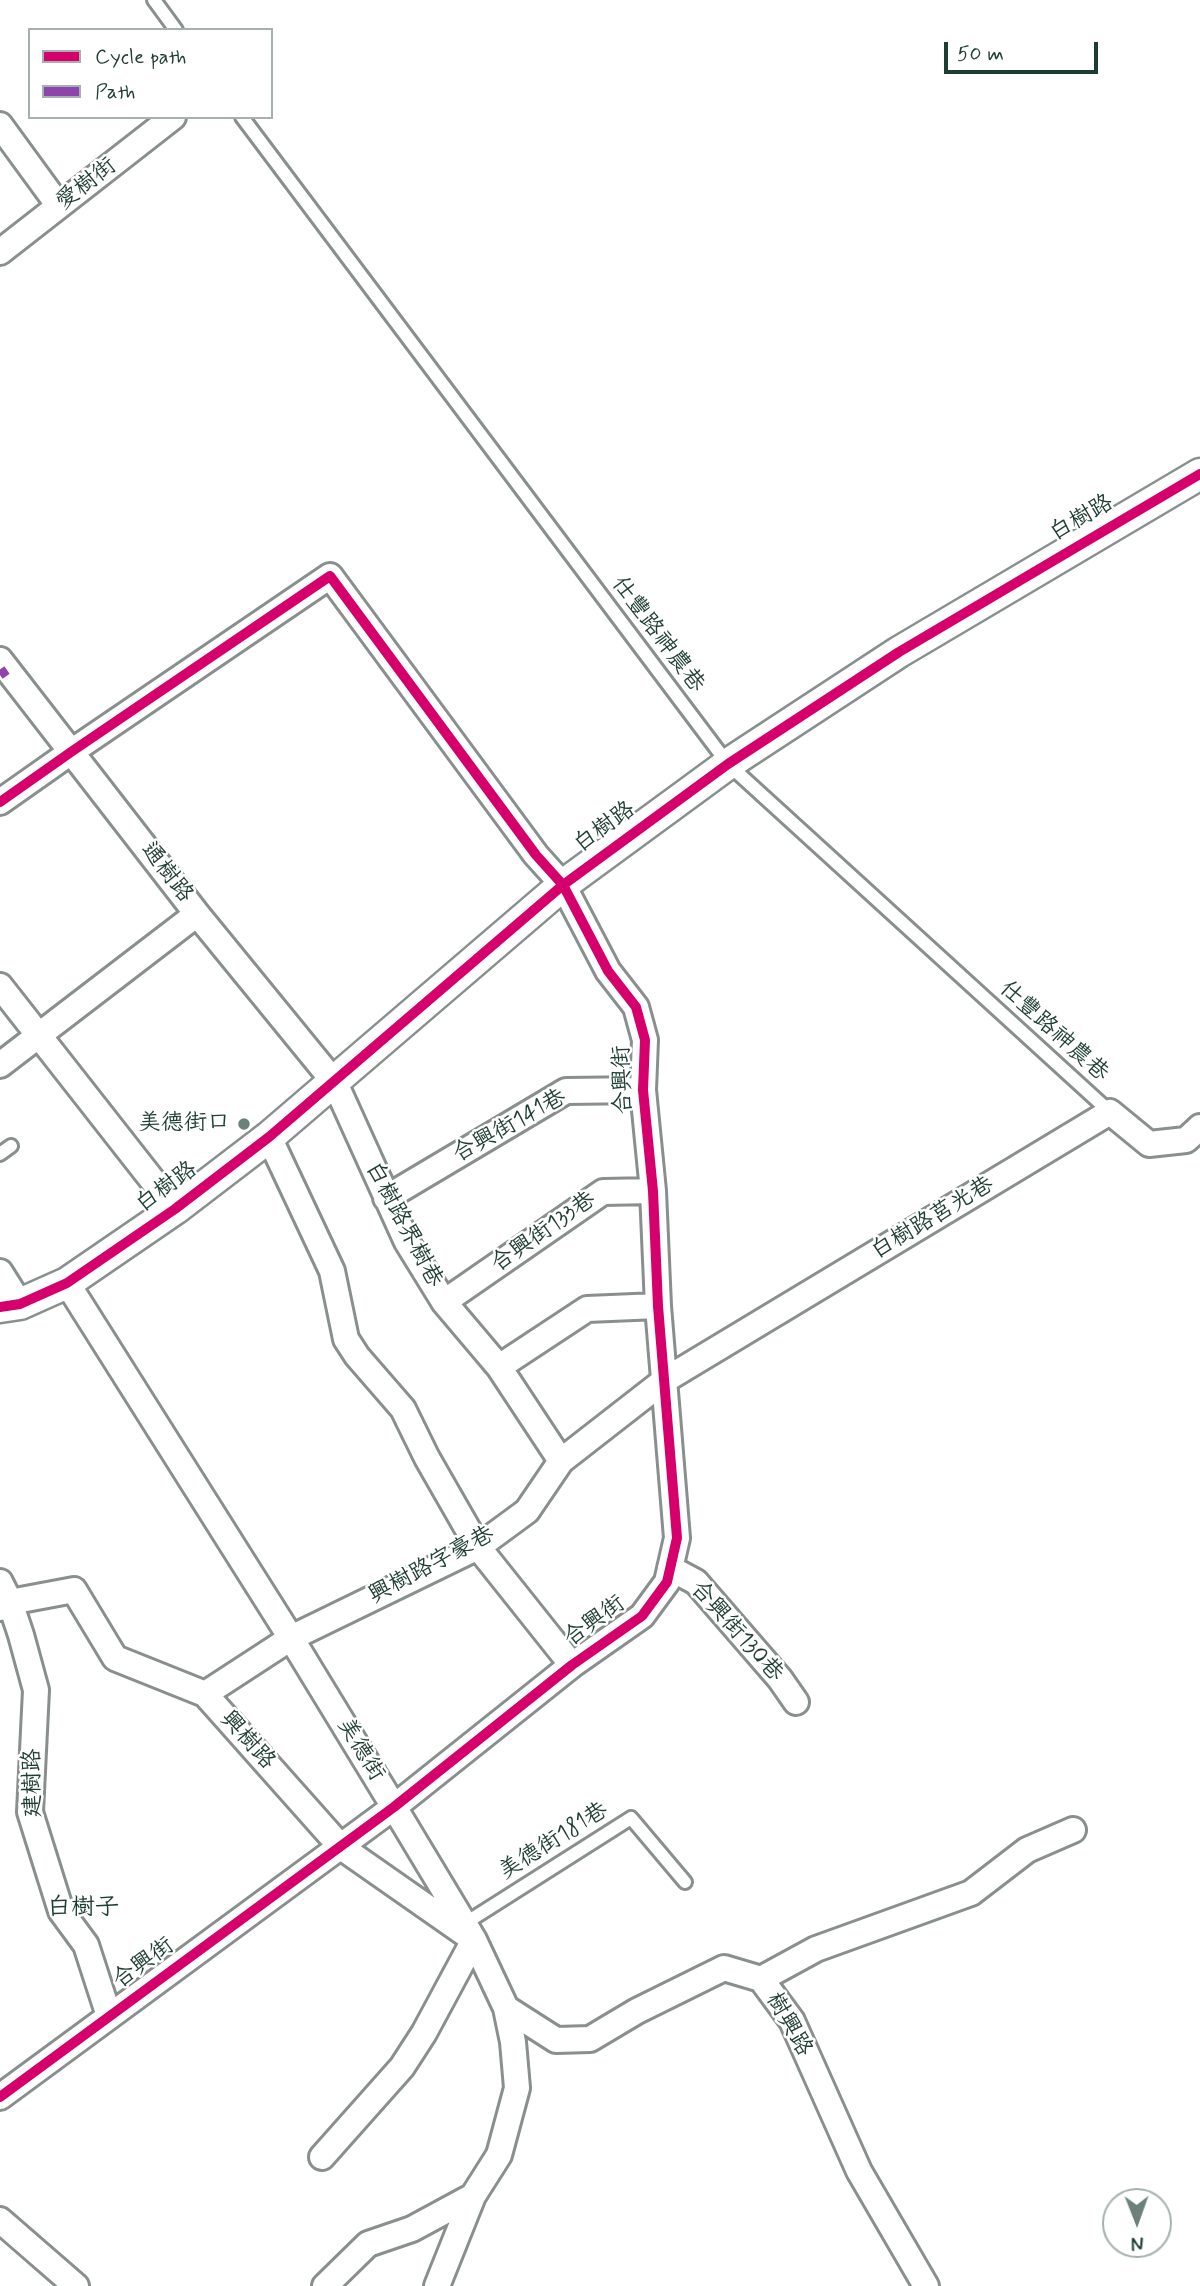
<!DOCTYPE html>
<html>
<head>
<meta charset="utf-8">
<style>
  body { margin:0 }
  #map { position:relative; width:1200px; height:2286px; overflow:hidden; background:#fff; font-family:Mynerve,sans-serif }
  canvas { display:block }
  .legend { position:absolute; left:28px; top:28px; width:245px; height:91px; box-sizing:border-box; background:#fff; border:2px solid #a5b1ae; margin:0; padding:9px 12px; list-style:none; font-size:21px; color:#1f3d34 }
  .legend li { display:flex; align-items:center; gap:14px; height:35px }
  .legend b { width:35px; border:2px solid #a5b1ae }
  .north { position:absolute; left:1102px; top:2188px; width:70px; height:70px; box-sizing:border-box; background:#fff; border:2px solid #a5b1ae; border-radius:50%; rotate:179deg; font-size:19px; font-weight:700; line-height:28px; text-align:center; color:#1f3d34 }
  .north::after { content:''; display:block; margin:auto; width:24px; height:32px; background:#6d817b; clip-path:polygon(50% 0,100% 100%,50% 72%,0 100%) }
  .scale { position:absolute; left:944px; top:42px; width:154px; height:32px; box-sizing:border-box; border:4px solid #1f3d34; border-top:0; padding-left:9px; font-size:21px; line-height:24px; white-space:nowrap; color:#1f3d34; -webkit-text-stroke:5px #fff; paint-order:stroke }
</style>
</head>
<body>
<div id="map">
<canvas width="1200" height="2286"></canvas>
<ul class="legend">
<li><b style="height:9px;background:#d6006c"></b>Cycle path</li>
<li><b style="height:9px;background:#8e44ad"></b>Path</li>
</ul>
<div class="north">N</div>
<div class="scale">50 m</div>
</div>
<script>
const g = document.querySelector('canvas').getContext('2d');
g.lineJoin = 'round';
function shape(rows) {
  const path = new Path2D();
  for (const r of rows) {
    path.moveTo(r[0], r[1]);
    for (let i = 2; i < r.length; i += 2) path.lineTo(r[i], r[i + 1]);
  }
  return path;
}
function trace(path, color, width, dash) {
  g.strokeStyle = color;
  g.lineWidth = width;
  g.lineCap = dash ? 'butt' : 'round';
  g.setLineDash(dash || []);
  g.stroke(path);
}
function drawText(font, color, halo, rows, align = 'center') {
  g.font = font + ' Mynerve,"LXGW WenKai TC",sans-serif';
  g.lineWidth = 5;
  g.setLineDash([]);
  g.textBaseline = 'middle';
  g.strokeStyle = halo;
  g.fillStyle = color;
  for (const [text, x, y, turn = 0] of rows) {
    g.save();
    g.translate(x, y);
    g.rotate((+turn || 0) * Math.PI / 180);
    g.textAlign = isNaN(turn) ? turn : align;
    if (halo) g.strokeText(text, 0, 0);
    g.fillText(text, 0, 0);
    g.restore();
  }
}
const service = shape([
  [154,0,176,30],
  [242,117,728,764,1110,1112],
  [0,1154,11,1146],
  [464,1924,631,1818,685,1882]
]);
const minor = shape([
  [0,125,59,206],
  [0,252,173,117],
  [0,660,197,914,335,1083,407,1242,444,1302,499,1367,561,1461],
  [0,802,71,752,330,576,536,855,563,885,608,971,636,1007,645,1040,643,1090,653,1191,658,1306,677,1538,667,1582,642,1616,572,1665,394,1807,0,2097],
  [0,986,175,1209],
  [0,1065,197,914],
  [269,1137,332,1271,346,1339,357,1356,403,1409,427,1458,478,1547,572,1665],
  [386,1198,566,1091,643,1090],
  [0,1272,20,1304],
  [67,1283,291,1638,394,1807,474,1940,506,2008,513,2042,517,2088,499,2155,473,2196,437,2286],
  [444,1302,603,1192,653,1191],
  [499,1367,587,1309,658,1306],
  [670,1568,696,1582,780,1679,796,1702],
  [0,1582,10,1602,21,1635,36,1690,30,1812,61,1911,86,1945,109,2016],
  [0,1608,10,1602,74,1590,115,1658,205,1694,341,1847,474,1940,424,2033,402,2067,322,2157],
  [205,1694,291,1638,478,1547,527,1511,561,1461,665,1380,1110,1112,1149,1144,1186,1140,1200,1127],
  [761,1979,816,1949,971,1893,1027,1850,1073,1830],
  [506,2008,556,2040,590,2039,637,2011,724,1968,761,1979,792,2021,859,2171,926,2286],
  [0,2220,76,2286],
  [325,2286,368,2244,412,2229,473,2196]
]);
const tertiary = shape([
  [0,1307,20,1304,67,1283,175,1209,269,1137,563,885,728,764,899,652,1200,474]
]);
trace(service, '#898f8d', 18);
trace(minor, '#898f8d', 30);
trace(tertiary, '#898f8d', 35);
trace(service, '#fff', 12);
trace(minor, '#fff', 24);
trace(tertiary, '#fff', 30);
trace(shape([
  [0,675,7,670]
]), '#8e44ad', 9, [18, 9]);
trace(shape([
  [0,802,71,752,330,576,536,855,563,885,608,971,636,1007,645,1040,643,1090,653,1191,658,1306,677,1538,667,1582,642,1616,572,1665,394,1807,0,2097],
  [0,1307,20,1304,67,1283,175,1209,269,1137,563,885,728,764,899,652,1200,474]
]), '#d6006c', 10);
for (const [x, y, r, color] of [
  [244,1124,7,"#6d817b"]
]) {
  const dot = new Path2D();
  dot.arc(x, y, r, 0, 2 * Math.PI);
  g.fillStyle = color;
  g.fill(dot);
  trace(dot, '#fff', 2.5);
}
drawText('23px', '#1f3d34', '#fff', [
  ["愛樹街",87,185,-38],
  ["白樹路",1082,519,-30],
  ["仕豐路神農巷",657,635,53],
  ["白樹路",605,828,-36],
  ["通樹路",166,873,52],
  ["仕豐路神農巷",1053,1032,42],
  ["合興街",624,1080,-92],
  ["合興街141巷",510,1127,-29],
  ["白樹路",167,1188,-36],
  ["白樹路莒光巷",933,1219,-31],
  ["白樹路界樹巷",403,1225,62],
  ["合興街133巷",544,1233,-35],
  ["興樹路字豪巷",432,1566,-28],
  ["合興街",595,1622,-36],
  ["合興街130巷",736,1632,48],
  ["興樹路",247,1741,48],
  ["美德街",360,1750,59],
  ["建樹路",34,1783,-91],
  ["美德街181巷",554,1842,-32],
  ["合興街",144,1964,-36],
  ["樹興路",788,2025,60]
]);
drawText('23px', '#1f3d34', '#fff', [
  ["美德街口",230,1124]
], 'right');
drawText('24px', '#1f3d34', '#fff', [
  ["白樹子",83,1909]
]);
</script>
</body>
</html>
